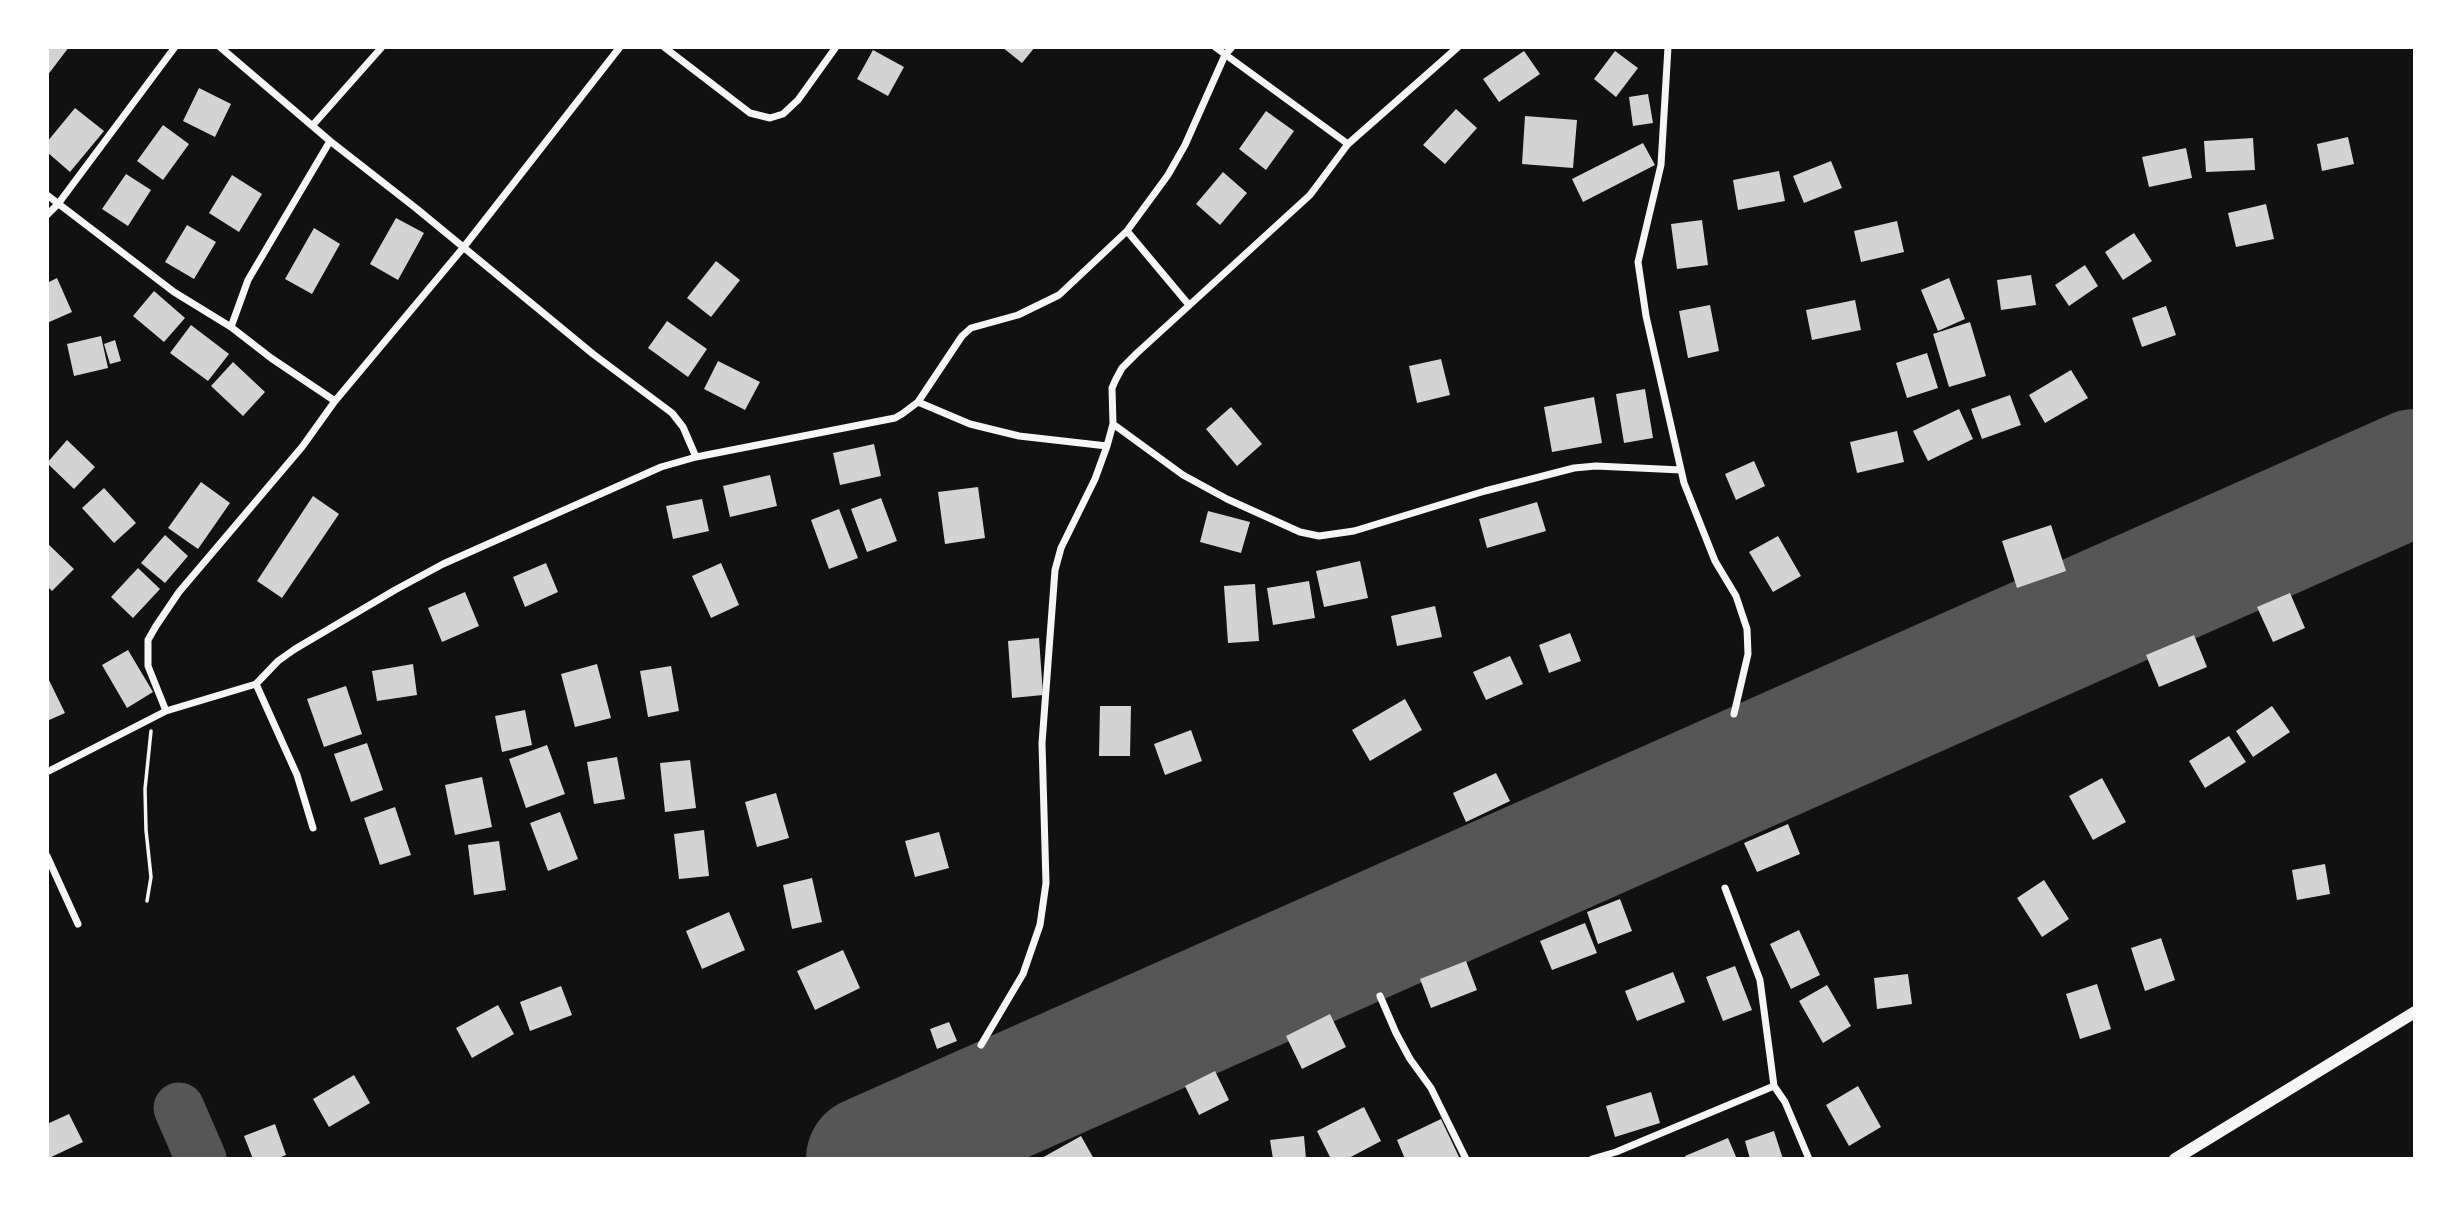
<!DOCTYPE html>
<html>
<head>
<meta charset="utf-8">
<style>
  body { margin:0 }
  #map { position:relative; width:2462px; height:1206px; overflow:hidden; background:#111; font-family:"Fira Sans",sans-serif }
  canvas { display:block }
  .frame { position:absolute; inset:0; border:49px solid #fff; pointer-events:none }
</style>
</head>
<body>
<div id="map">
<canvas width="2462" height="1206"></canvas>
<div class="frame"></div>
</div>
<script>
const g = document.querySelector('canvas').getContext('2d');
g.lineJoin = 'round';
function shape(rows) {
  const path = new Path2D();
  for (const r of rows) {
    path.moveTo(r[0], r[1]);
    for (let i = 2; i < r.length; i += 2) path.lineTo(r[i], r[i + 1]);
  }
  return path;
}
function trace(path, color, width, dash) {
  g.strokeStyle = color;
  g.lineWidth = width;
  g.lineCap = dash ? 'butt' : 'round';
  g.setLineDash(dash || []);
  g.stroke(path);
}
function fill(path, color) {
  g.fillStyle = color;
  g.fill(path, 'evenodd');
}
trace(shape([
  [179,1108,201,1159]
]), '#565656', 51);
trace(shape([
  [869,1159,2415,472]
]), '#565656', 126);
fill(shape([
  [47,47,69,47,47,76],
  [1002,47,1035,47,1022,63],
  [873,50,904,67,888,96,857,79],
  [1524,51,1540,74,1499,102,1483,79],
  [1615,51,1638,68,1616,97,1594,79],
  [199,88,231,104,215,137,183,121],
  [1648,94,1653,123,1633,126,1629,97],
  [75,108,104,131,70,172,47,152,47,142],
  [1456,109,1477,128,1445,164,1423,145],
  [1266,111,1294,131,1266,170,1239,149],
  [1525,116,1577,120,1573,168,1522,164],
  [163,125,189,144,163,180,137,161],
  [2348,137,2354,164,2322,171,2317,144],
  [2253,138,2255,170,2206,172,2204,141],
  [1643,143,1655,165,1583,202,1572,179],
  [2186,148,2192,178,2149,187,2142,157],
  [1831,161,1842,188,1804,203,1793,176],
  [1779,171,1785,201,1738,210,1733,180],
  [1223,172,1247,193,1220,225,1196,204],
  [126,174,151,190,128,226,102,209],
  [232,175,262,194,239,232,209,213],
  [2266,204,2274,239,2236,247,2228,213],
  [396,218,424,233,398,280,370,264],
  [1702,220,1708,265,1677,269,1671,224],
  [1897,221,1904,252,1861,262,1854,231],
  [187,225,216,242,194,279,165,262],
  [314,228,340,244,312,294,285,279],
  [2134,233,2152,261,2123,280,2105,252],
  [716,261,740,280,711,317,687,298],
  [2085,265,2098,286,2069,306,2055,285],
  [2031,275,2036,305,2001,310,1997,280],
  [57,278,72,312,47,323,47,283],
  [1949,278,1965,319,1938,331,1921,290],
  [154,291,185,318,164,342,133,316],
  [1855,300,1861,330,1812,340,1806,310],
  [1710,305,1719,351,1688,358,1679,311],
  [2166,306,2176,335,2142,347,2132,318],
  [667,321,707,349,688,377,648,348],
  [1970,322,1986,376,1949,387,1933,334],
  [191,325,229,354,208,381,170,353],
  [101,336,108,368,74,376,67,344],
  [115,340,121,361,110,364,104,344],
  [1927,353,1938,388,1907,398,1896,363],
  [1441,359,1450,395,1417,403,1409,366],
  [718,361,760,382,745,410,704,389],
  [233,362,265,392,243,416,211,386],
  [2071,370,2088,398,2045,423,2029,395],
  [1645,389,1653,438,1624,443,1616,394],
  [2010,395,2021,425,1982,439,1971,409],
  [1594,397,1602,443,1552,452,1544,407],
  [1231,407,1262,444,1237,466,1206,429],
  [1959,409,1973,439,1928,461,1913,431],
  [1897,431,1904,462,1857,473,1850,442],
  [67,440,95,467,74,489,47,463],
  [874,444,881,476,840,485,833,453],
  [1754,461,1765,486,1736,500,1725,474],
  [770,475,777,506,730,517,723,486],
  [201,482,230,503,198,549,168,528],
  [978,487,985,538,945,544,938,492],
  [104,488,136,523,114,543,82,508],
  [313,496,339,514,282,598,257,581],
  [881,498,897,541,867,552,851,509],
  [702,499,709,531,673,539,666,506],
  [1537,502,1546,531,1487,548,1479,519],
  [839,509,858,558,829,569,811,520],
  [1208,511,1250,522,1241,553,1200,542],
  [2051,525,2066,571,2017,588,2002,541],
  [165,535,188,556,165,583,141,563],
  [1778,536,1801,576,1773,592,1749,552],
  [47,543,74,569,52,591,47,586],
  [1360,561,1368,598,1324,607,1316,571],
  [546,563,558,592,525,607,513,577],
  [721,563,739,605,711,618,692,576],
  [138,568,160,589,133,618,111,597],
  [1309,581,1315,618,1273,625,1267,588],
  [1255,584,1259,641,1228,643,1224,586],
  [465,592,479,626,442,642,428,608],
  [2290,593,2305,628,2273,642,2257,607],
  [1435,606,1442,637,1397,646,1391,616],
  [1570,633,1581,661,1549,673,1539,645],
  [2194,635,2207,667,2159,687,2146,655],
  [1039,638,1043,695,1012,698,1008,641],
  [128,650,153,692,127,708,102,665],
  [1510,656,1523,684,1486,700,1473,672],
  [413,664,417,695,377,701,372,671],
  [597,664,611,718,575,727,561,674],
  [671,666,679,711,648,717,640,671],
  [47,676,65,713,47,721],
  [346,686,362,734,324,747,307,699],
  [1405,699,1422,730,1370,761,1352,730],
  [1100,706,1131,706,1130,756,1099,756],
  [2272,706,2290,732,2253,757,2236,731],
  [525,710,532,745,502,752,495,716],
  [1191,730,1202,761,1165,775,1154,744],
  [2229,736,2246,762,2205,788,2189,761],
  [367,743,383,790,351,802,334,754],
  [547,745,565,794,526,808,509,759],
  [617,757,625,799,594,804,587,762],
  [690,760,696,808,665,812,660,763],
  [1496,773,1510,801,1466,822,1453,793],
  [482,777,492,827,455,835,445,785],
  [2102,778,2126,822,2093,840,2069,796],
  [776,793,789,838,757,847,745,802],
  [395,807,411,855,380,865,364,818],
  [560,812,578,859,548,871,530,823],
  [1788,824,1800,854,1757,872,1744,843],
  [704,830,709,876,679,879,674,834],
  [939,832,949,868,915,877,905,841],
  [499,841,506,890,474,895,468,845],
  [2325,864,2330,894,2297,900,2292,870],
  [812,878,822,922,792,929,783,885],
  [2044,880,2069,919,2042,937,2017,898],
  [1620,899,1632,931,1598,944,1587,912],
  [729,912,745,950,702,969,686,931],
  [1585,923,1597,953,1552,970,1540,941],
  [1799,930,1820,975,1791,989,1770,944],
  [2161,938,2175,980,2145,991,2131,948],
  [843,950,860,988,815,1010,797,971],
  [1466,961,1477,990,1431,1008,1420,979],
  [1735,966,1752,1010,1723,1021,1706,977],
  [1673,972,1685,1002,1637,1021,1625,991],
  [1908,974,1912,1004,1877,1009,1874,978],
  [2097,984,2111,1029,2080,1039,2066,994],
  [1827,985,1851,1026,1823,1043,1799,1001],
  [561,986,572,1015,530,1031,520,1002],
  [498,1005,514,1034,472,1058,456,1028],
  [1330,1014,1346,1047,1302,1069,1286,1036],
  [949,1022,957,1041,937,1049,930,1029],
  [1215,1071,1229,1100,1199,1115,1185,1086],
  [354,1075,370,1103,329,1127,313,1099],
  [1858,1086,1881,1127,1849,1146,1826,1105],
  [1651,1092,1660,1123,1615,1137,1606,1106],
  [1364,1107,1381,1141,1347,1159,1331,1159,1317,1131],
  [69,1114,83,1142,47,1159,47,1124],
  [1441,1119,1460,1159,1405,1159,1397,1140],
  [275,1124,286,1155,276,1159,253,1159,244,1136],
  [1774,1131,1783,1159,1750,1159,1745,1141],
  [1081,1136,1094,1159,1040,1159],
  [1304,1136,1306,1159,1273,1159,1270,1140],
  [1728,1138,1737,1159,1686,1159,1685,1156]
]), '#d3d3d3');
trace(shape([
  [147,901,151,877,146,830,145,789,151,731]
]), '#f5f5f5', 3.5);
trace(shape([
  [220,47,330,141,417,209,593,354,672,413,683,427,696,457],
  [664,47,750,113,770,118,783,114,798,100,836,47],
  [1215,47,1348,144],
  [1668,47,1661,165,1638,262,1646,316,1684,483,1715,561,1736,596,1747,629,1748,654,1734,714],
  [312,126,382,47],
  [47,195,174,292,231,327,271,358,335,401,302,447,179,592,156,626,148,640,148,666,166,711],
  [47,215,58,204,175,47],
  [1127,231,1189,305],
  [231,327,248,280,330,141],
  [335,401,463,248,620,47],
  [918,402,970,424,1019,436,1107,446],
  [1113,424,1183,475,1227,499,1300,532,1319,536,1354,531,1485,491,1574,468,1596,466,1681,470],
  [256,684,297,775,313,828],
  [47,772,166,711,256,684,278,661,295,649,395,590,443,564,661,467,696,457,895,418,902,414,918,402,962,336,971,328,1018,315,1059,295,1127,231,1168,175,1185,145,1225,55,1232,47],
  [47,856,78,924],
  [1725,888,1760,980,1774,1086,1785,1102,1809,1159],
  [1380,996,1396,1033,1410,1059,1431,1088,1466,1159],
  [981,1045,1023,974,1040,925,1046,883,1042,743,1055,570,1061,548,1095,479,1107,446,1113,424,1112,388,1116,379,1122,368,1137,353,1310,195,1348,144,1458,47],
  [1592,1159,1616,1152,1774,1086]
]), '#f5f5f5', 7);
trace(shape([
  [2175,1159,2415,1012]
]), '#f5f5f5', 12);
</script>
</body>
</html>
